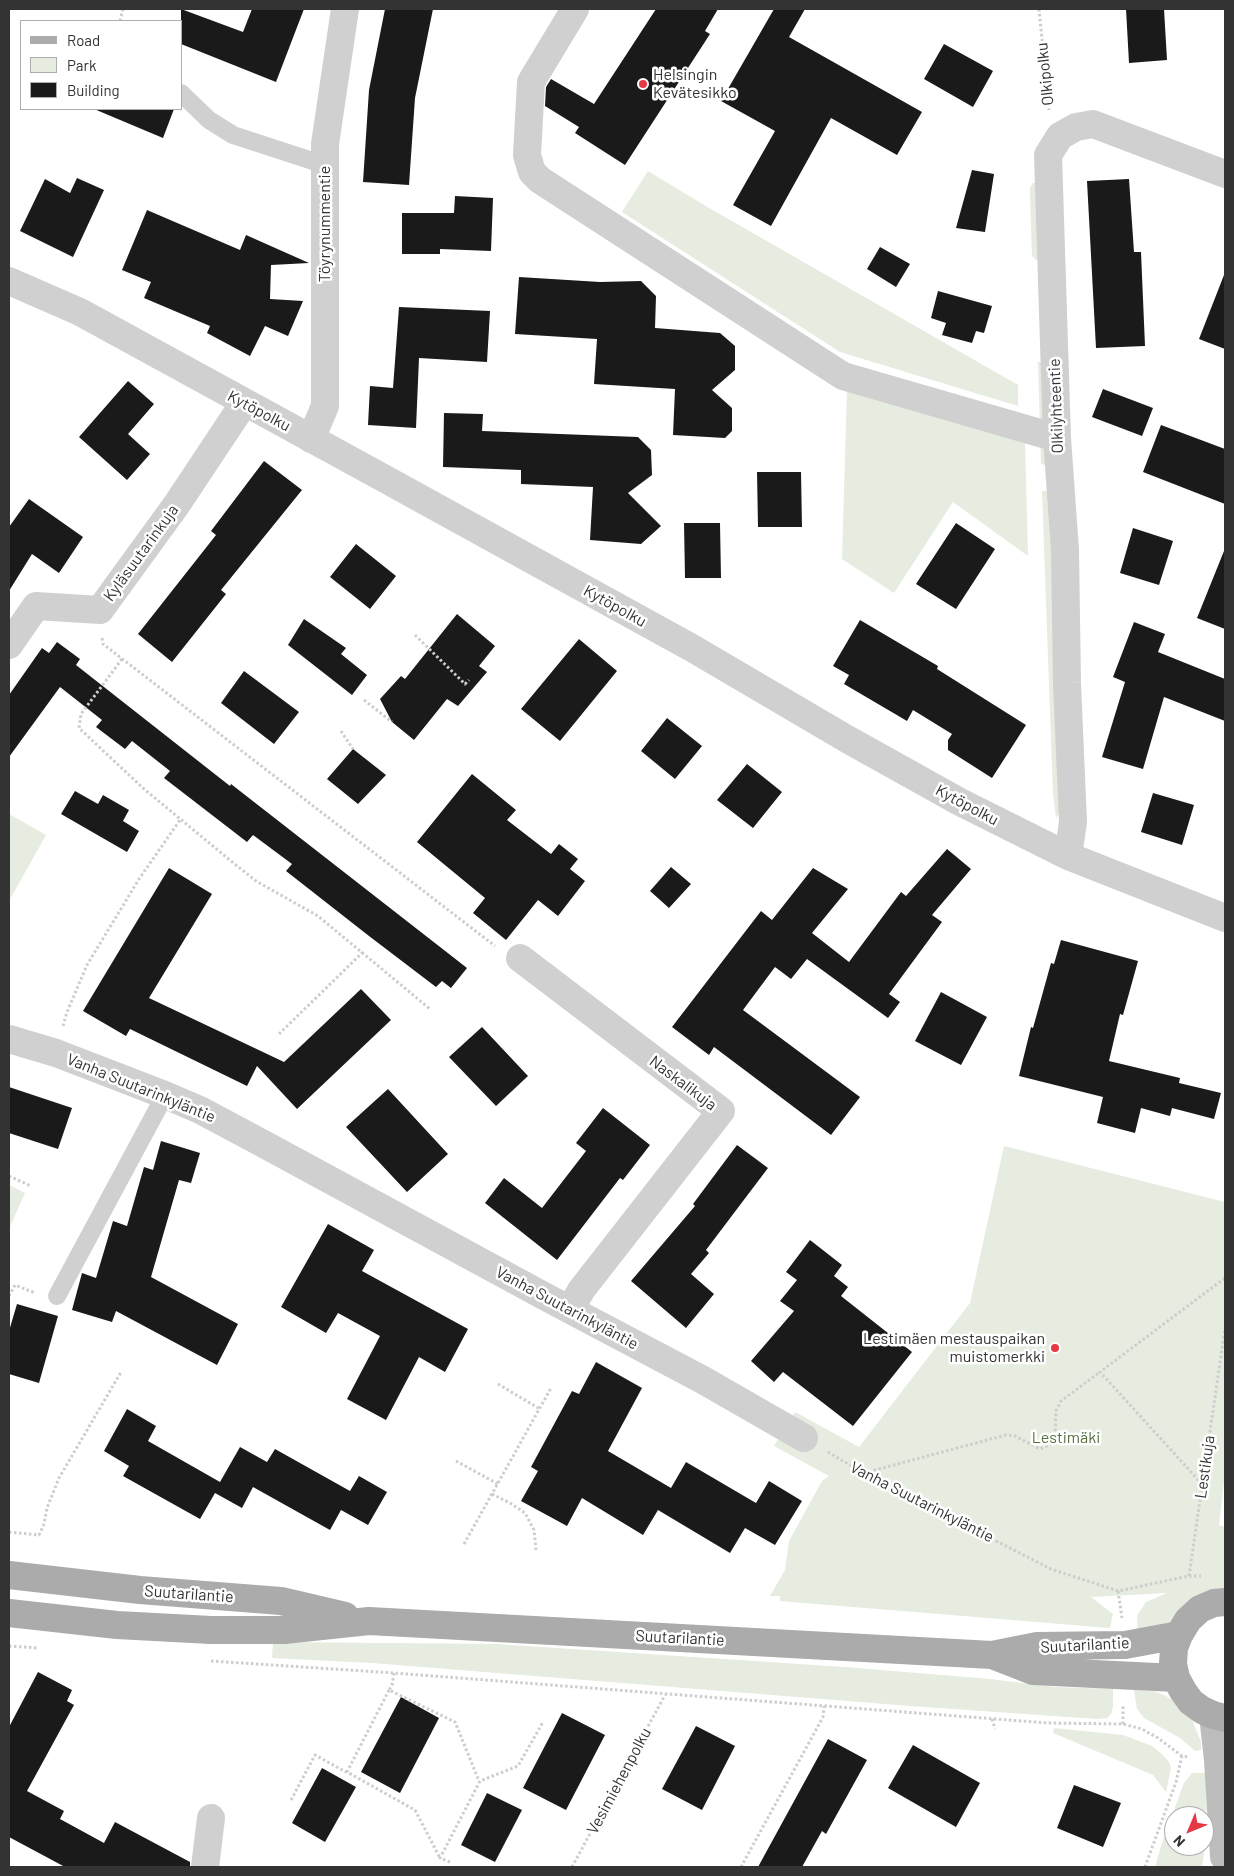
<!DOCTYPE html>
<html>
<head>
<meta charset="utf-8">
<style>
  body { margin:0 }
  #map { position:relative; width:1234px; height:1876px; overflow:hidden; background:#fff; font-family:Barlow,sans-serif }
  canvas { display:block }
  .frame { position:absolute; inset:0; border:10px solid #333; pointer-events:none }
  .legend { position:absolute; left:20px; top:20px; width:162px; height:90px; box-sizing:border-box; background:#fff; border:1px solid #adadad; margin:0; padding:6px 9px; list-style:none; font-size:15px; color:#333 }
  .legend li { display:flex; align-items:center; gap:10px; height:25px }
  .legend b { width:25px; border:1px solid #adadad }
  .north { position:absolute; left:1164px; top:1806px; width:50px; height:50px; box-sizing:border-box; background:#fff; border:1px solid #adadad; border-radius:50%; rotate:225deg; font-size:14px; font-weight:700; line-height:20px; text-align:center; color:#333 }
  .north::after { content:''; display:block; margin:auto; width:18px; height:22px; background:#e63946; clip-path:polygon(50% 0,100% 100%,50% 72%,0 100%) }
</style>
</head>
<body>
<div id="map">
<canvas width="1234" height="1876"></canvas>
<div class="frame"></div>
<ul class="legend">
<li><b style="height:6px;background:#ababab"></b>Road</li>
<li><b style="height:14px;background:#e6ecdf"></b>Park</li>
<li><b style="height:14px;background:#1a1a1a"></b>Building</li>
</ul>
<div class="north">N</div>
</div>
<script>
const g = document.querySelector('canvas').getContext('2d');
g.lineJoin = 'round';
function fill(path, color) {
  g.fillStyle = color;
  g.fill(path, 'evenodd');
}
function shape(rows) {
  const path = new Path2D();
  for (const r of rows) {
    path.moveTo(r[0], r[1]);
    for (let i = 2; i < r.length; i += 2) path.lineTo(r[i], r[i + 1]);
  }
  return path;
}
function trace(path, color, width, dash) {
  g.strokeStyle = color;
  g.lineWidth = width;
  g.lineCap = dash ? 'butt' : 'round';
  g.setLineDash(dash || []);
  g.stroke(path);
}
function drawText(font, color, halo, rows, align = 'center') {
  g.font = font + ' Barlow,sans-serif';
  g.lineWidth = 5;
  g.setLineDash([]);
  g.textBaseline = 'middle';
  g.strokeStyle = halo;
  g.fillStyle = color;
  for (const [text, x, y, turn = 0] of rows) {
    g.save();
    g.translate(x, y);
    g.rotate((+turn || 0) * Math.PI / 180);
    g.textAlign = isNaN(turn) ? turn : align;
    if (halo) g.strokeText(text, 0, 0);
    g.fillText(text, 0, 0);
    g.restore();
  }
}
fill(shape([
  [648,171,704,205,1018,385,1018,406,840,352,622,212],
  [1033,183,1038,183,1042,260,1036,260,1032,256,1030,195,1030,188],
  [1038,362,1047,362,1051,466,1041,464],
  [847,389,1025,440,1028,556,953,502,894,593,842,559],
  [1042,491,1052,491,1064,806,1056,818,1053,795],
  [9,814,46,835,9,901],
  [1004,1146,1225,1202,1225,1474,1219,1525,1225,1527,1225,1590,1165,1628,1138,1635,1137,1616,1146,1602,1167,1593,1091,1597,1113,1614,1110,1628,780,1601,780,1596,770,1596,785,1570,789,1541,822,1481,829,1476,774,1446,795,1412,859,1447,970,1303],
  [9,1185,25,1193,9,1229],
  [273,1642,496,1644,845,1667,990,1679,1055,1687,1113,1689,1113,1707,1111,1714,1107,1718,1097,1719,910,1706,372,1663,272,1658],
  [1134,1690,1153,1691,1166,1696,1178,1704,1191,1717,1201,1742,1201,1750,1195,1751,1180,1738,1144,1718,1137,1709],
  [1054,1728,1123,1735,1152,1746,1163,1755,1169,1762,1171,1768,1166,1792,1153,1775,1053,1733],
  [1192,1773,1207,1773,1206,1840,1202,1867,1155,1867,1163,1840,1184,1783],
  [1174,1816,1204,1816,1204,1846,1174,1846]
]), '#e6ecdf');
fill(shape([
  [181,9,243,32,252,9,304,9,276,82,181,44],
  [385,9,433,9,415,98,409,185,363,182,369,90],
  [656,9,718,9,705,31,710,34,625,165,575,133,579,127,545,106,546,87,551,79,594,104],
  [774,9,805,9,789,37,922,112,897,155,831,118,771,226,733,205,775,131,721,101],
  [1126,9,1164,9,1167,60,1129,63],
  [944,44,993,71,973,107,924,79],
  [94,109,174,109,163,138],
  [972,170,994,174,985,232,956,228],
  [77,178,104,190,73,257,20,231,45,179,70,193],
  [1129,179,1134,252,1141,252,1145,346,1096,348,1087,181],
  [455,196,493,198,491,251,440,249,440,254,402,254,402,213,454,213],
  [147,210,240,250,246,235,309,263,271,265,270,299,303,301,288,336,265,326,250,356,207,333,210,326,144,298,151,282,122,270],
  [880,247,910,264,896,287,867,269],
  [1224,275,1225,275,1225,349,1199,339],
  [519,277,600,282,641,281,656,296,655,328,720,333,735,346,735,370,712,390,732,408,732,431,725,438,673,435,675,389,594,384,597,339,515,334],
  [938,291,992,306,984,333,976,331,972,343,942,335,946,323,931,318],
  [399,307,490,311,487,362,419,358,416,428,368,425,370,386,393,388],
  [128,381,154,404,128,434,150,454,127,480,79,437],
  [1103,389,1153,408,1142,436,1092,417],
  [444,413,483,414,482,431,638,437,651,450,652,475,628,493,661,526,641,544,590,540,593,487,521,484,521,470,443,467],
  [1161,425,1225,449,1225,504,1143,472],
  [264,461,302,490,221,590,226,594,172,662,138,634,216,535,211,531],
  [757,472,801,472,802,527,758,527],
  [29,499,83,537,59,573,32,554,9,591,9,527],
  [684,523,720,523,721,578,685,578],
  [956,523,995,549,956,609,916,584],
  [1133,528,1173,541,1159,585,1120,573],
  [356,544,396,576,370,609,330,577],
  [1224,551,1225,551,1225,629,1197,618],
  [457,614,495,646,479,666,487,672,458,706,447,699,414,740,392,722,380,699,401,676,405,679],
  [304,619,346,648,341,654,367,675,352,695,288,645],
  [860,620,938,666,937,669,1026,725,992,778,948,750,948,740,952,734,913,710,907,721,844,684,849,675,833,666],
  [1134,622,1165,634,1158,652,1225,679,1225,721,1164,697,1143,769,1102,757,1125,682,1113,677],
  [579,639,617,671,560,741,521,709],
  [57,642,80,659,76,665,230,786,231,784,467,968,451,988,442,981,436,987,369,936,286,871,292,864,253,835,247,842,164,778,170,771,132,741,125,749,96,727,102,720,60,687,9,757,9,695,42,648,49,653],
  [244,671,299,712,274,744,221,703],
  [667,718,702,746,675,779,641,751],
  [353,749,386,775,358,804,327,779],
  [747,764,782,792,753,828,717,800],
  [472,774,516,810,507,820,551,854,559,844,578,859,570,869,585,881,558,916,538,900,506,940,473,913,485,898,417,842],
  [75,791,98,804,103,795,129,810,123,821,139,831,127,852,61,814],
  [1153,793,1194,805,1182,845,1141,832],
  [947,849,971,869,932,915,942,922,889,994,900,1002,888,1018,807,959,791,979,775,967,743,1010,860,1097,831,1135,714,1047,709,1055,672,1027,761,911,772,920,813,868,848,889,812,933,849,962,901,892,906,896],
  [671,867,691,884,669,908,650,891],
  [169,868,212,894,149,998,284,1062,361,989,391,1020,297,1109,257,1066,247,1086,130,1029,126,1036,83,1011],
  [1061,940,1138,961,1123,1015,1120,1014,1109,1061,1180,1078,1179,1083,1221,1093,1214,1119,1172,1108,1170,1116,1141,1108,1135,1133,1097,1123,1103,1097,1019,1076,1031,1027,1033,1028,1051,963,1054,964],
  [941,992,987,1017,961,1065,915,1041],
  [482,1027,528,1076,496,1106,449,1057],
  [9,1087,72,1108,58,1149,9,1133],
  [388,1089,448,1154,407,1192,346,1127],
  [603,1108,650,1145,623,1180,620,1178,557,1260,485,1203,504,1178,542,1208,586,1151,576,1143],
  [161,1141,200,1153,191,1183,179,1180,151,1277,238,1324,217,1365,116,1311,112,1322,72,1310,82,1273,96,1278,113,1221,127,1226,144,1167,153,1170],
  [737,1145,768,1168,706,1250,709,1253,691,1274,714,1294,686,1328,631,1281,695,1206,693,1204],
  [328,1224,374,1250,362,1271,468,1329,445,1372,419,1357,386,1420,347,1399,380,1336,338,1313,326,1333,281,1307],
  [810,1240,842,1265,834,1276,848,1287,841,1296,912,1352,853,1426,783,1372,774,1382,751,1361,794,1311,780,1301,797,1280,786,1272],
  [17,1304,58,1316,39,1383,9,1374,9,1331],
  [596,1362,642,1388,608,1451,671,1488,686,1462,756,1503,769,1481,802,1501,775,1545,745,1528,730,1553,658,1510,643,1535,582,1498,567,1526,521,1501,538,1471,531,1467,572,1391,579,1394],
  [127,1409,156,1426,148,1441,220,1482,240,1447,267,1462,275,1449,350,1491,359,1476,387,1492,368,1525,341,1510,330,1530,253,1487,242,1508,215,1493,200,1519,123,1476,129,1466,104,1451],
  [38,1672,72,1690,67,1701,74,1705,27,1791,64,1811,60,1819,104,1843,115,1822,190,1862,190,1867,65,1867,9,1837,9,1727],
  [401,1697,439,1718,400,1793,361,1772],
  [562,1713,605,1735,566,1810,523,1788],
  [696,1726,735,1746,702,1810,662,1789],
  [828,1739,867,1760,826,1834,822,1831,802,1867,758,1867],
  [913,1745,980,1783,956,1827,888,1788],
  [322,1768,356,1787,325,1842,292,1823],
  [1074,1785,1121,1803,1103,1847,1057,1828],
  [487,1793,522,1810,495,1862,461,1845]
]), '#1a1a1a');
trace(shape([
  [1039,9,1049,110],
  [120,21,123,9],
  [415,635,465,684,469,680],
  [102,638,103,644,495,946],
  [122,659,81,714,79,728,144,789,231,861,256,881,318,916,430,1009],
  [364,700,392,722],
  [341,731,353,749],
  [63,1026,67,1012,87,965,139,879,180,820],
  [279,1034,363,952],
  [9,1176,31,1186],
  [9,1296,15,1285,35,1293],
  [498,1384,540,1409],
  [828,1452,863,1473,1051,1569,1118,1591,1189,1576,1201,1576],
  [456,1461,498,1484],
  [864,1473,1006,1435,1015,1436,1040,1449,1051,1444,1055,1435,1056,1411,1061,1401,1100,1372],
  [1202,1484,1100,1372,1225,1278],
  [492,1494,510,1503,525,1513,534,1530,536,1550],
  [9,1532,39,1535,44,1524,47,1508,59,1478,121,1372],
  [464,1544,551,1388],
  [1189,1576,1225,1328],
  [1118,1591,1122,1618],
  [9,1646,38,1648],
  [211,1661,394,1673,1048,1723,1123,1724,1142,1729,1158,1738,1182,1756,1189,1757],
  [394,1673,392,1685,389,1690,455,1722,479,1781],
  [389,1690,347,1772,415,1810,440,1858],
  [992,1719,995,1729],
  [1123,1724,1123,1704],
  [291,1800,315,1755,346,1772],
  [450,1862,440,1858,480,1781,518,1766,543,1722],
  [572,1867,665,1695],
  [741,1867,823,1717,824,1706],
  [1145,1867,1176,1782,1182,1756]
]), '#cdcdcd', 3, [2.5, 2.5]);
trace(shape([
  [181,93,209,120,233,135,325,165],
  [57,1296,165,1095]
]), '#d0d0d0', 18);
trace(shape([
  [575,9,531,82,527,155,532,172,540,180,843,376,1057,438],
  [9,281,80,312,387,480,692,648,847,739,960,802,1068,856,1225,918],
  [311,439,325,406,325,144,345,9],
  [9,645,36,606,100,610,177,504,244,403],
  [1068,856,1073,822,1067,683,1065,550,1057,438,1048,155,1060,136,1076,127,1093,124,1225,174],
  [520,958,721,1111,582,1289,570,1309],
  [9,1039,56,1053,165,1095,200,1110,260,1142,544,1296,703,1380,804,1438],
  [205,1867,211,1818]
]), '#d0d0d0', 28);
trace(shape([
  [1213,1715,1218,1760,1224,1857]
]), '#bdbdbd', 28);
trace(shape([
  [9,1575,140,1590,281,1601,345,1616],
  [1225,1602,1214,1603,1200,1609,1188,1620,1179,1635,1174,1648,1173,1664,1176,1678,1183,1691,1191,1702,1202,1710,1213,1715,1225,1718],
  [9,1613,117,1625,211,1630,284,1630,369,1621,992,1655,1037,1646,1125,1645,1179,1635],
  [992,1655,1033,1671,1176,1678]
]), '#ababab', 28);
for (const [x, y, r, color] of [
  [643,84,5,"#e63946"],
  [1055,1348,5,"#e63946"]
]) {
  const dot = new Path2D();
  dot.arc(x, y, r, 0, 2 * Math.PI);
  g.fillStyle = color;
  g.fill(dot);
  trace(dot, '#fff', 2);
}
drawText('16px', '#333', '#fff', [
  ["Olkipolku",1045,74,-96],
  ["Töyrynummentie",325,224,-90],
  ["Olkilyhteentie",1056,406,-92],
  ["Kytöpolku",259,411,28],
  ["Kyläsuutarinkuja",141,553,-54],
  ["Kytöpolku",615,606,29],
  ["Kytöpolku",967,805,28],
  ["Naskalikuja",683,1083,37],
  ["Vanha Suutarinkyläntie",141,1088,22],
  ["Vanha Suutarinkyläntie",567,1308,28],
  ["Lestikuja",1205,1467,-82],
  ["Vanha Suutarinkyläntie",922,1502,27],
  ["Suutarilantie",189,1594,4],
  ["Suutarilantie",680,1638,3],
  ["Suutarilantie",1085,1645,-3],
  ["Vesimiehenpolku",619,1781,-62]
]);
drawText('16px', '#333', '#fff', [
  ["Helsingin",653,75],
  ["Kevätesikko",653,93],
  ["Lestimäen mestauspaikan",1045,1339,"right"],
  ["muistomerkki",1045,1357,"right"]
], 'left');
drawText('16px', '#56703f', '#fff', [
  ["Lestimäki",1066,1438]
]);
</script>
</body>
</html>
